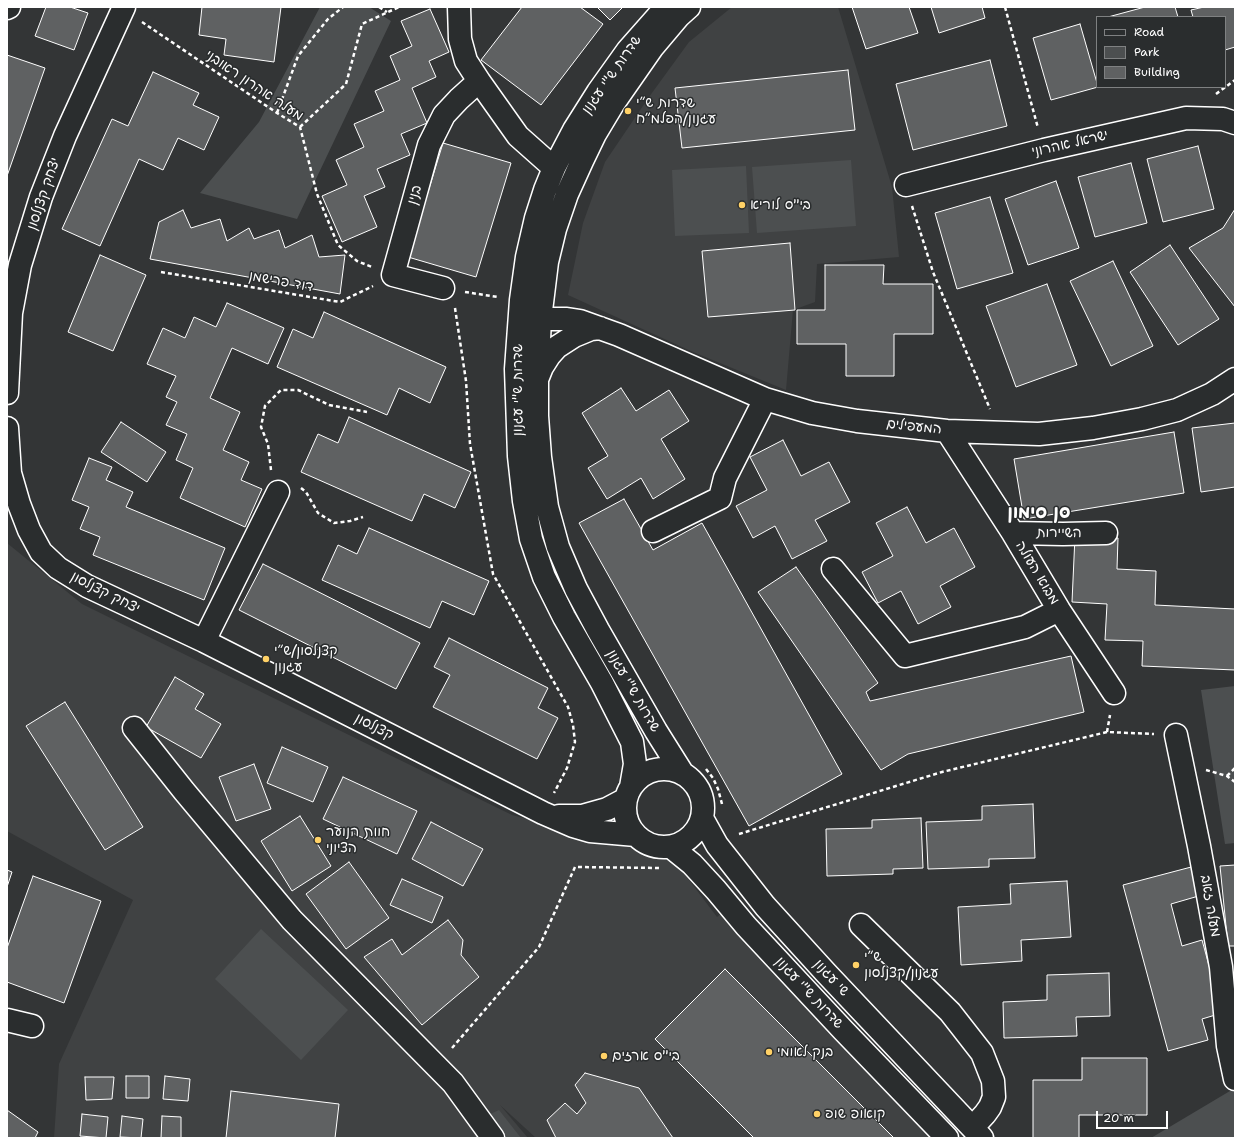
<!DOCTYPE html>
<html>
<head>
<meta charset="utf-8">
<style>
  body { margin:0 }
  #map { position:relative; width:1242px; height:1145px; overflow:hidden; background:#333536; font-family:"Shantell Sans",sans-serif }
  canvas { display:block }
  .frame { position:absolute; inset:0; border:8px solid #fff; pointer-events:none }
  .legend { position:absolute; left:1096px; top:16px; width:130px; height:72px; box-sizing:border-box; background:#2a2d2e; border:1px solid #7f8182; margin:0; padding:5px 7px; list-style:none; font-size:12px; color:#fff }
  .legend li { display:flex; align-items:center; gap:8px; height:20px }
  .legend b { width:20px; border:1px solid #7f8182 }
  .scale { position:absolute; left:1096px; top:1111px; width:72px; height:18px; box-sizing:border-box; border:2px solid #fff; border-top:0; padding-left:5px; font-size:12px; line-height:14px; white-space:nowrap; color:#fff; -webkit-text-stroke:3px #2a2d2e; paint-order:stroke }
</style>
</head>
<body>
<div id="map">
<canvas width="1242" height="1145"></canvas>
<div class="frame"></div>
<ul class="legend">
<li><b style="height:5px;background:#2a2d2e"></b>Road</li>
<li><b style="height:11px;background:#4c4f50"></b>Park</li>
<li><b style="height:11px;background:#5f6162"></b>Building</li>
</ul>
<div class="scale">20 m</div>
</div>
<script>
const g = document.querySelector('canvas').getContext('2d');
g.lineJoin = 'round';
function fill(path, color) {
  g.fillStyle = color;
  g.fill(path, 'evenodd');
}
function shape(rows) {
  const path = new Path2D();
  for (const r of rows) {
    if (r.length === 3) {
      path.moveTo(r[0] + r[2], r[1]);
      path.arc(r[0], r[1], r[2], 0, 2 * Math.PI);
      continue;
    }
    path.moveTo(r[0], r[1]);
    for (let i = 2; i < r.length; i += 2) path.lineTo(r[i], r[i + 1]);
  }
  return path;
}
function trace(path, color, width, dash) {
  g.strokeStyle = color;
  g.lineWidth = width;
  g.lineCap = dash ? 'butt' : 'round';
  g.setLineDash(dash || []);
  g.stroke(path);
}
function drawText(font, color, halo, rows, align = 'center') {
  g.font = font + ' "Shantell Sans","Playpen Sans Hebrew",sans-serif';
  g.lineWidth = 3;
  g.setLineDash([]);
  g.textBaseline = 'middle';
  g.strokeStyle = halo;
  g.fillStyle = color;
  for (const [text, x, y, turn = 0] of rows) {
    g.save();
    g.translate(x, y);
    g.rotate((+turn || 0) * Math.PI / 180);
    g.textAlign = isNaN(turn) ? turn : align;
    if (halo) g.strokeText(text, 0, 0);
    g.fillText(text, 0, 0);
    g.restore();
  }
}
fill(shape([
  [732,7,838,7,892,187,899,257,817,264,815,302,793,310,786,390,693,352,568,295,583,223,605,162,649,97,689,42],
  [7,543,82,604,512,815,570,830,634,843,659,851,683,872,717,917,730,906,947,1138,536,1138,500,1105,528,1138,54,1138,59,1064,133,900,7,831]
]), '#404243');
fill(shape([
  [320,7,369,7,391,21,297,219,200,193,259,122],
  [851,160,856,226,757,233,752,167],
  [746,166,749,233,675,236,672,170],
  [1235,686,1235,843,1225,844,1201,690],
  [261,929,348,1010,301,1060,215,979],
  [1235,1088,1235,1138,1151,1138],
  [499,1110,521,1138,501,1138,486,1116]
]), '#4c4f50');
const building = shape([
  [46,7,70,7,88,13,74,50,35,36,46,7],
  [202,7,281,7,274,62,224,55,226,39,199,35,202,7],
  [522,7,580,7,603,24,541,105,481,60,522,7],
  [597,7,623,7,610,20,597,7],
  [852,7,909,7,918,33,866,49,852,7],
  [931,7,982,7,985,18,939,33,931,7],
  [1145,7,1175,7,1178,17,1108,17,1145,7],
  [1204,7,1235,7,1235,47,1225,50,1225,17,1193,17,1191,10,1204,7],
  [430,9,449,52,429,61,436,77,412,88,427,123,401,134,410,155,377,169,385,187,364,196,377,227,342,242,322,196,347,185,336,160,364,147,354,124,384,111,375,91,400,80,390,56,412,46,401,21,430,9],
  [1080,24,1097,83,1097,87,1098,87,1051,100,1033,38,1080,24],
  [7,55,45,68,7,176,7,55],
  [990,60,1007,126,913,150,896,84,990,60],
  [848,70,855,130,682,148,675,88,848,70],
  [153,72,199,93,193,105,219,117,204,150,178,138,163,170,139,159,100,246,62,229,112,119,128,126,153,72],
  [443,143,511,163,476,277,408,257,443,143],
  [1198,146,1214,209,1163,222,1147,159,1198,146],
  [1131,163,1147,223,1095,237,1078,177,1131,163],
  [1056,181,1079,248,1028,265,1005,199,1056,181],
  [990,197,1013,273,957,289,935,213,990,197],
  [1235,209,1235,307,1189,248,1223,228,1235,209],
  [183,210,191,228,220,219,227,241,249,228,254,239,279,230,285,248,312,235,319,257,345,255,340,294,150,259,159,222,183,210],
  [790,243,795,310,708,317,702,251,790,243],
  [1170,245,1219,319,1178,345,1130,272,1170,245],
  [100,255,146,275,113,351,68,332,100,255],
  [1113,261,1153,346,1111,366,1070,281,1113,261],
  [825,265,884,265,883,284,933,284,933,334,894,334,894,376,846,376,846,344,797,344,797,310,825,310,825,265],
  [1047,284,1077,365,1016,387,986,306,1047,284],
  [227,303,284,328,268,364,232,348,210,398,240,412,223,450,249,462,241,480,262,489,245,527,180,498,193,468,176,460,187,434,166,425,177,402,166,397,176,376,147,364,163,328,185,338,194,317,216,327,227,303],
  [324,312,446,367,430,403,399,388,387,415,277,367,293,329,313,338,324,312],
  [621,388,636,411,669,390,689,421,661,439,685,479,653,499,641,478,607,499,588,468,608,456,582,413,621,388],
  [349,417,471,472,455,508,424,494,412,521,301,472,318,434,338,443,349,417],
  [121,422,166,452,147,482,101,452,121,422],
  [1235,423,1235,487,1201,492,1192,428,1235,423],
  [1174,432,1184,493,1024,519,1014,459,1174,432],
  [783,440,801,476,829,462,850,502,815,520,827,541,792,559,775,526,753,538,736,506,767,490,750,457,783,440],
  [89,458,112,467,106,480,133,492,126,507,225,548,204,600,93,555,100,537,80,529,89,507,72,500,89,458],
  [624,499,653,550,702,523,842,774,749,826,579,523,624,499],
  [907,507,926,543,954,528,975,567,940,586,951,607,918,624,901,591,878,603,862,572,893,556,876,523,907,507],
  [369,528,489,581,474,615,442,601,430,628,322,580,338,545,357,554,369,528],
  [1075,536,1118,538,1117,569,1156,571,1155,605,1235,609,1235,670,1142,666,1143,641,1105,640,1107,604,1072,602,1075,536],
  [263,564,420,643,396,689,239,610,263,564],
  [796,567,878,683,866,692,870,701,1071,656,1084,712,908,754,881,770,758,592,796,567],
  [449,638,548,688,538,708,558,718,537,759,433,707,450,675,434,667,449,638],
  [175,677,204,694,195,709,221,724,201,758,146,727,175,677],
  [65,702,143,827,105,850,26,726,65,702],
  [282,747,328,767,313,802,267,783,282,747],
  [254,764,271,809,236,821,219,777,254,764],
  [343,777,417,811,397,854,323,819,343,777],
  [1033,804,1035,858,989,859,989,867,928,869,926,822,982,820,982,806,1033,804],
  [300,816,331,866,292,891,261,841,300,816],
  [921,818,923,868,893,869,893,874,827,876,826,829,872,828,872,820,921,818],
  [431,822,483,849,463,886,412,859,431,822],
  [349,862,389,918,346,949,306,894,349,862],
  [1235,865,1235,946,1228,946,1220,866,1235,865],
  [1195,866,1202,895,1171,904,1182,946,1202,940,1222,1013,1202,1019,1208,1040,1168,1051,1123,885,1195,866],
  [7,870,12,872,7,887,7,870],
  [33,876,101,901,64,1003,7,982,7,948,33,876],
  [402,879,443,897,432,923,390,905,402,879],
  [1067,881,1071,937,1021,940,1022,961,961,965,958,907,1011,904,1010,884,1067,881],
  [448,920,463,940,461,955,479,977,422,1025,364,957,392,939,402,955,448,920],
  [725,969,894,1138,754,1138,655,1039,725,969],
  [1109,973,1110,1016,1076,1017,1077,1036,1004,1038,1003,1002,1047,1000,1047,975,1109,973],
  [1082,1058,1147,1058,1147,1115,1079,1115,1079,1138,1033,1138,1033,1080,1082,1080,1082,1058],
  [585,1073,639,1088,673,1138,556,1138,547,1120,565,1103,577,1114,586,1103,575,1085,585,1073],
  [126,1076,149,1076,149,1098,126,1098,126,1076],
  [165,1076,190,1079,188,1101,163,1099,165,1076],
  [85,1077,114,1077,112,1099,86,1100,85,1077],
  [231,1091,339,1104,335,1138,226,1138,231,1091],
  [7,1110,38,1132,35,1138,7,1138,7,1110],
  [82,1114,108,1117,106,1138,80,1136,82,1114],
  [122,1116,143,1119,141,1138,120,1137,122,1116],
  [162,1116,181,1117,181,1138,161,1138,162,1116]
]);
fill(building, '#5f6162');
trace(building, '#fff', 1);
const minor = shape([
  [7,8,9,7],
  [479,81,518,136,554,168],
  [906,185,1044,150,1186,118,1223,119,1235,123],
  [443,288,393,275,429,145,444,115,459,99,479,81,466,61,460,39,459,7],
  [527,325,540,319,567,319,580,321,619,335,765,399,812,413,857,421,947,431,1039,434,1093,428,1142,419,1177,410,1212,394,1235,379],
  [538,377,542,367,549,356,557,347,574,336,591,329,600,328],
  [7,393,11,313,20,265,41,197,65,136,124,7],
  [7,428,10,473,19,504,29,530,41,552,58,568,87,586,204,641,543,813,573,826,590,831,636,835],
  [947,431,1013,533,1059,610,1114,693],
  [653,531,720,498,725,478,765,399],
  [1013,533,1063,534,1106,533],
  [833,569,905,656,1025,627,1059,610],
  [204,641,278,492],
  [134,728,184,791,292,920,453,1083,493,1138],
  [1176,735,1199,846,1221,967,1228,1046,1235,1079],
  [664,808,39],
  [683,774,656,731,598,630,576,589,558,547,547,507,540,457,537,416,537,382,540,319,547,262,555,229,567,194,582,161,595,134,613,104,652,48,679,16,689,7],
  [631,787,635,764,632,742,602,683,564,617,544,577,531,539,524,501,519,456,516,369,521,300,527,257,536,218,545,190,554,168,574,130,598,92,628,50,666,7],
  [559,816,582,816,607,809,626,799],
  [702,818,717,845,765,906,826,973,982,1138],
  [671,847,692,864,716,890,746,926,843,1030,947,1138],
  [861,925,950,1012,982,1053,993,1081,994,1097,990,1107,985,1114,973,1127],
  [7,1020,32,1026]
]);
trace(minor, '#fff', 25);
trace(shape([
  [379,7,387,12],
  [1005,7,1038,128],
  [142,22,277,113,300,127,317,194,338,245,357,261,372,267],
  [1216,94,1235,80],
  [277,113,298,56,328,19,343,7],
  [300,127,346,84,362,24,399,7],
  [912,206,933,272,990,409],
  [161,272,340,302,373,286],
  [465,292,498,297],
  [455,308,466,381,470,444,493,574,568,707,573,725,575,742,567,768,554,793],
  [271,470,268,444,261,427,265,406,281,390,298,390,329,405,367,412],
  [301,488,306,492,318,513,334,523,350,521,363,517],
  [1107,732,1110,715],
  [706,769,713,778,718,789,722,804],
  [1206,770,1227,776,1235,782],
  [1227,776,1235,768],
  [739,834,942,772,1107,732,1154,734],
  [452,1048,539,947,575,867,659,868]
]), '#fff', 2.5, [4, 3]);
trace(minor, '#2a2d2e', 22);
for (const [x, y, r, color] of [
  [628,111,4,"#ffd166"],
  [742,205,4,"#ffd166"],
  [266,659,4,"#ffd166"],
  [318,840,4,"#ffd166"],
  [856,965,4,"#ffd166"],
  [769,1052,4,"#ffd166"],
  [604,1056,4,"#ffd166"],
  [817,1114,4,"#ffd166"]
]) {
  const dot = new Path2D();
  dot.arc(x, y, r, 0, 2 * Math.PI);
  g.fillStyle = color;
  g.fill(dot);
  trace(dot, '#2a2d2e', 1.5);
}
drawText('14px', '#fff', '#2a2d2e', [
  ["שדרות ש\"י עגנון",612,75,-55],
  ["מעלה אהרון ראובני",254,86,34],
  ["ישראל אהרוני",1070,144,-13],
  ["יצחק קצנלסון",44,194,-71],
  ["בנין",415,195,-74],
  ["דוד פרישמן",281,282,10],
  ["שדרות ש\"י עגנון",518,390,-90],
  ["המעפילים",914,427,6],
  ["השיירות",1059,533],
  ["מבוא העולה",1037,573,59],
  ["יצחק קצנלסון",105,593,27],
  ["שדרות ש\"י עגנון",633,691,60],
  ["קצנלסון",374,727,27],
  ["מעלה זאב",1210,906,80],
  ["שי עגנון",831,978,47],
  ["שדרות ש\"י עגנון",809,993,47]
]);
drawText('14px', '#fff', '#2a2d2e', [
  ["שדרות ש״י",636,103],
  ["עגנון/הפלמ״ח",636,119],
  ["בי\"ס לוריא",750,205],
  ["קצנלסון/ש״י",274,651],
  ["עגנון",274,667],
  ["חוות הנוער",326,832],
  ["הציוני",326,848],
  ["ש״י",864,957],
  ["עגנון/קצנלסון",864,973],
  ["בנק לאומי",777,1052],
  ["בי\"ס ארזים",612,1056],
  ["קואופ שופ",825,1114]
], 'left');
drawText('bold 18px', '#fff', '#2a2d2e', [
  ["סן סימון",1039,513]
]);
</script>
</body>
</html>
